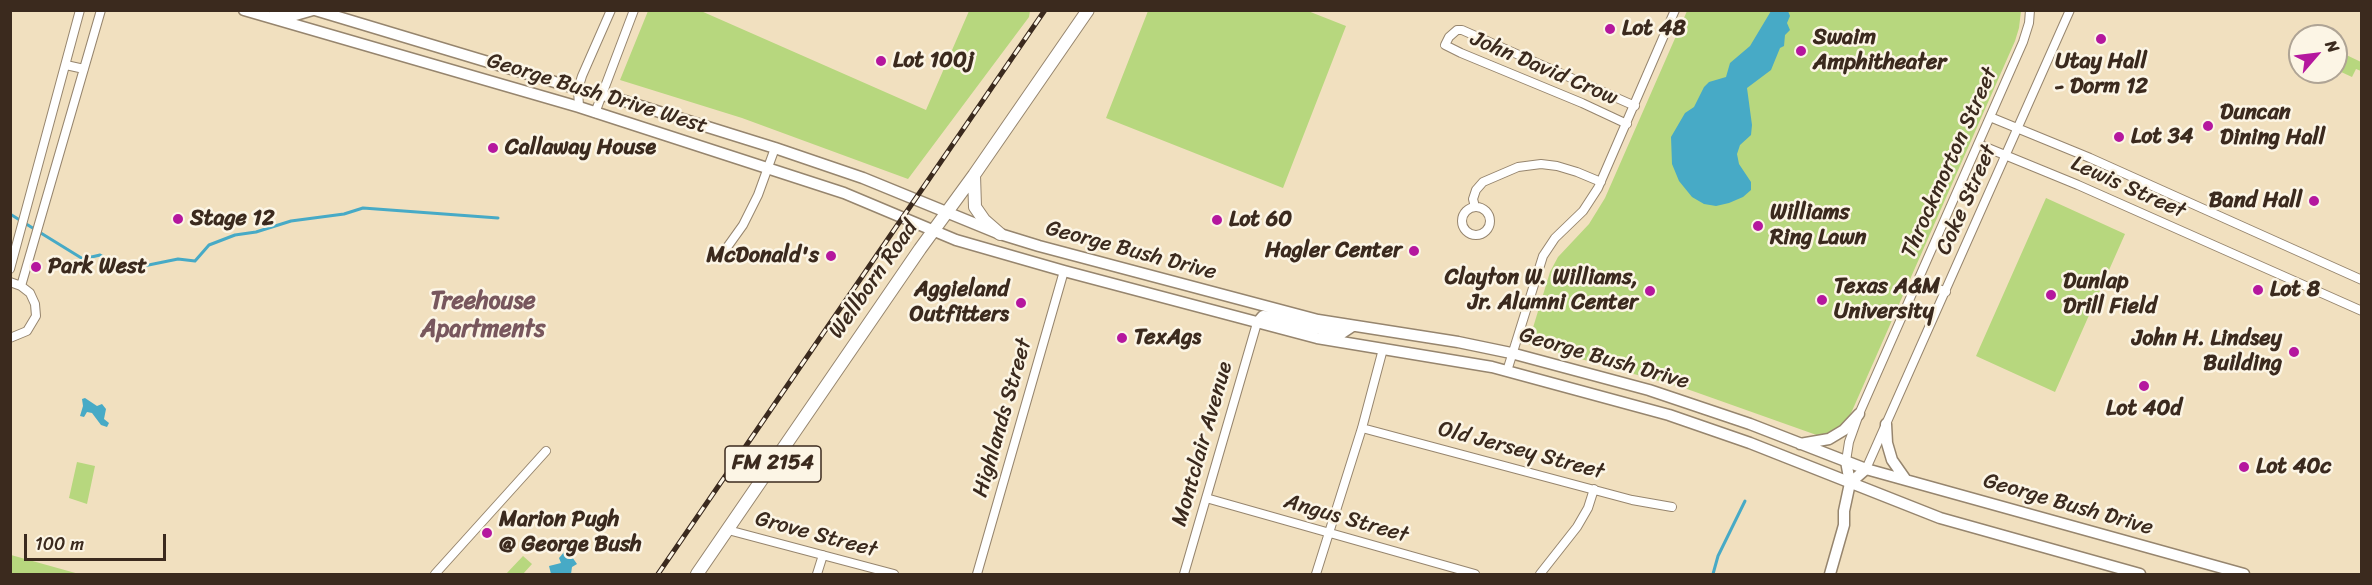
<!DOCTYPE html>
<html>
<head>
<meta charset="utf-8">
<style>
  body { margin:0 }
  #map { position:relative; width:2372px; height:585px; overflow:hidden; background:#f1e0bf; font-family:Sriracha,sans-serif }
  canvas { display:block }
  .frame { position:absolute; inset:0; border:12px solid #3b2a1e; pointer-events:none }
  .north { position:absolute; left:2288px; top:24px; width:60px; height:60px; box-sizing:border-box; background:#fcf5e5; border:2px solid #afa495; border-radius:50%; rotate:62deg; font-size:16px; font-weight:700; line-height:24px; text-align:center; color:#3b2a1e }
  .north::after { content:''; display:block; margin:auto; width:21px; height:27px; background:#b5179e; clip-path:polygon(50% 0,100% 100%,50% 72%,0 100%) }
  .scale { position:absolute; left:24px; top:534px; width:142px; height:27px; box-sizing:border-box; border:3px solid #3b2a1e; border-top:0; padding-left:8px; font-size:18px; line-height:21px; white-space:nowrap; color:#3b2a1e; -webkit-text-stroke:4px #fcf5e5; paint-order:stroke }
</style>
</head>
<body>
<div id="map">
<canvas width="2372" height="585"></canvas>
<div class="frame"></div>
<div class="north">N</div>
<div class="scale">100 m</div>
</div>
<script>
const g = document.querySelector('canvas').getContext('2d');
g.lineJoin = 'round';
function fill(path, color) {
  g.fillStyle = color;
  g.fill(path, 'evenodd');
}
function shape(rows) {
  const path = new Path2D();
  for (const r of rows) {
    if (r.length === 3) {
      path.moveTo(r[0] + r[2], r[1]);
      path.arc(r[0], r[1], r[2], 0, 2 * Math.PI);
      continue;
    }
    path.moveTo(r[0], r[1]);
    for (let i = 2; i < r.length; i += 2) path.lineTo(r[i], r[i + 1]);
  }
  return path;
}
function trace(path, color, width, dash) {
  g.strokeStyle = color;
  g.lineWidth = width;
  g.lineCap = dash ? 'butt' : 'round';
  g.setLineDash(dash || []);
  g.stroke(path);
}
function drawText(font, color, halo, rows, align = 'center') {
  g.font = font + ' Sriracha,sans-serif';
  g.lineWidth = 5;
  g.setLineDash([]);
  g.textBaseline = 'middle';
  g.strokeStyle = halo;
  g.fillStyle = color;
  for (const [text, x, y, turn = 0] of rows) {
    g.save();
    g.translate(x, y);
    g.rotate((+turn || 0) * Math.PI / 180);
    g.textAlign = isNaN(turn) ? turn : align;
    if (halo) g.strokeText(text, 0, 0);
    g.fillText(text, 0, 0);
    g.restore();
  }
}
fill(shape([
  [648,11,701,11,926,110,969,11,1030,11,1029,17,908,179,742,118,620,80],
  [1148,11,1308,11,1346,26,1283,188,1106,118],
  [1687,11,2021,11,2019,28,2015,41,1852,411,1846,422,1825,438,1687,389,1528,344,1550,272,1558,257,1589,224,1605,198],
  [2336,50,2361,62,2361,71,2356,69,2352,77,2339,71,2336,64],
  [2046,198,2125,234,2055,392,1976,356],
  [77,462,95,466,87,504,69,498],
  [11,555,79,574,11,574],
  [523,556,532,564,523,574,506,574]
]), '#b7d77e');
fill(shape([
  [1771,11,1788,11,1790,16,1787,23,1790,30,1785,35,1784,46,1780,48,1771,70,1747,88,1752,125,1751,135,1740,145,1737,154,1739,164,1751,182,1751,190,1743,197,1729,203,1716,206,1704,204,1692,197,1679,181,1672,164,1671,137,1685,113,1694,107,1704,87,1709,82,1726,77,1730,63,1750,46],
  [85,398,97,406,102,404,106,409,104,419,109,423,107,427,101,425,92,413,87,412,84,417,80,416,83,406,82,399],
  [565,551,570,554,577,564,572,567,571,574,551,574,549,566,561,563,559,558]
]), '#47aac6');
trace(shape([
  [10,214,83,259,100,255,124,270,178,259,195,261,209,245,235,235,256,232,291,221,344,214,363,208,498,218],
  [1713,574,1718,556,1745,501]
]), '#47aac6', 3);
const minor = shape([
  [66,65,84,69],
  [579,107,578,89,582,76,611,10],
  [595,113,634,10],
  [1990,117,2090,158,2362,280],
  [1627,124,1582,103,1461,53,1445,45,1449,37,1457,30,1462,30,1635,106],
  [1978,144,2078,185,2362,311],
  [1476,221,14],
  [1475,207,1473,199,1476,190,1483,182,1518,167,1541,164,1557,166,1577,172,1601,182],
  [728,246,743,225,758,195,775,148],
  [10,269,80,10],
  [1918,280,1946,292],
  [10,282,21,286,30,293,35,304,36,316,27,331,10,338],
  [21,286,101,10],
  [1507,371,1543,256,1555,238,1583,211,1598,188,1675,10],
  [1362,428,1632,500,1672,507],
  [1846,461,1849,442,1859,414,2023,42,2029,23,2030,10],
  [1866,469,2070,10],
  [1206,498,1475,574],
  [728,530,894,574],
  [435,574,546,451],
  [817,574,823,555],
  [977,574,1064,271],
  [1184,574,1257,323],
  [1316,574,1362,428,1383,349],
  [1540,574,1577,527,1588,508,1594,489]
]);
const tertiary = shape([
  [1850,483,1866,469],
  [1830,574,1844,525,1844,511,1850,483,1846,461]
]);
const secondary = shape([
  [244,10,579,107,844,193,956,240,1064,271,1317,338,1492,367,1669,415,1750,443,1940,518,2140,574],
  [274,10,292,16,313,10],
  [315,10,578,89,618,99,775,148,863,178,1000,234,1039,246,1318,320,1458,342,1511,353,1649,390,1750,424,1866,469,2244,574],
  [1257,323,1263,316,1342,333,1351,327],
  [1886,424,1887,443,1892,460,1906,480],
  [1800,444,1829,439,1844,430,1859,414]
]);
const primary = shape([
  [974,175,975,207,984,220,1000,234],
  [697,574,920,249,974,175,1088,10]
]);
trace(minor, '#96856e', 10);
trace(tertiary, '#96856e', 13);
trace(secondary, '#96856e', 13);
trace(primary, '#96856e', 14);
trace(minor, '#fff', 8);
trace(tertiary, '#fff', 10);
trace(secondary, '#fff', 10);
trace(primary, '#fff', 12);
const rail = shape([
  [658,574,1045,10]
]);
trace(rail, '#3b2a1e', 5);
trace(rail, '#fcf5e5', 3, [9]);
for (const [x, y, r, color] of [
  [1610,29,6,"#b5179e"],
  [2101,39,6,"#b5179e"],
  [1801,51,6,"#b5179e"],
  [881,61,6,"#b5179e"],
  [2208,126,6,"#b5179e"],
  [2119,137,6,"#b5179e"],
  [493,148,6,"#b5179e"],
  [2314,201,6,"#b5179e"],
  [178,219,6,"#b5179e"],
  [1217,220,6,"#b5179e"],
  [1758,226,6,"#b5179e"],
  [1414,251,6,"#b5179e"],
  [831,256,6,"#b5179e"],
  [36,267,6,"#b5179e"],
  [2258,290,6,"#b5179e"],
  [1650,291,6,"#b5179e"],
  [2051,295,6,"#b5179e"],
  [1822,300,6,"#b5179e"],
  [1021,303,6,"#b5179e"],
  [1122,338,6,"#b5179e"],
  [2294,352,6,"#b5179e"],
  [2144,386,6,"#b5179e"],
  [2244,467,6,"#b5179e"],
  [487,533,6,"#b5179e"]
]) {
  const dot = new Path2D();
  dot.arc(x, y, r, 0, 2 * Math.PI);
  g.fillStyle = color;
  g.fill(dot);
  trace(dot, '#fcf5e5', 2);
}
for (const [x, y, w] of [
  [773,464,96]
]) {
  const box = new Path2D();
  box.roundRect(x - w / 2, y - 18, w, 36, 4.5);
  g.fillStyle = '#fcf5e5';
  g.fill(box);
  trace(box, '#3b2a1e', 1.5);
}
drawText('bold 21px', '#3b2a1e', null, [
  ["FM 2154",773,464]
]);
drawText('bold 22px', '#3b2a1e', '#fcf5e5', [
  ["Lot 48",1622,29],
  ["Swaim",1813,38],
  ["Amphitheater",1813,63],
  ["Lot 100j",893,61],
  ["Utay Hall",2101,62,"center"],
  ["- Dorm 12",2101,87,"center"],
  ["Duncan",2220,113],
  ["Dining Hall",2220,138],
  ["Lot 34",2131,137],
  ["Callaway House",505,148],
  ["Band Hall",2302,201,"right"],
  ["Williams",1770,213],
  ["Ring Lawn",1770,238],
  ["Stage 12",190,219],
  ["Lot 60",1229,220],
  ["Hagler Center",1402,251,"right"],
  ["McDonald's",819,256,"right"],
  ["Park West",48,267],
  ["Clayton W. Williams,",1638,278,"right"],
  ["Jr. Alumni Center",1638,303,"right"],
  ["Dunlap",2063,282],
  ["Drill Field",2063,307],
  ["Texas A&M",1834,287],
  ["University",1834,312],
  ["Aggieland",1009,290,"right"],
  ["Outfitters",1009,315,"right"],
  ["Lot 8",2270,290],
  ["TexAgs",1134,338],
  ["John H. Lindsey",2282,339,"right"],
  ["Building",2282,364,"right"],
  ["Lot 40d",2144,409,"center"],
  ["Lot 40c",2256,467],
  ["Marion Pugh",499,520],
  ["@ George Bush",499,545]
], 'left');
drawText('22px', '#3b2a1e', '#fcf5e5', [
  ["John David Crow",1544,69,23],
  ["George Bush Drive West",597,94,17],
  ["Throckmorton Street",1950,163,-66],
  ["Lewis Street",2128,188,24],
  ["Coke Street",1967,200,-66],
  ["George Bush Drive",1131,251,15],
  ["Wellborn Road",874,280,-55],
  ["George Bush Drive",1604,359,16],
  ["Highlands Street",1003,418,-74],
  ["Montclair Avenue",1203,444,-74],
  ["Old Jersey Street",1521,451,15],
  ["George Bush Drive",2068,505,16],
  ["Angus Street",1346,519,16],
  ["Grove Street",816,535,15]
]);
drawText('bold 24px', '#78575d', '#fcf5e5', [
  ["Treehouse",483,302],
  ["Apartments",483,330]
]);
</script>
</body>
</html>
